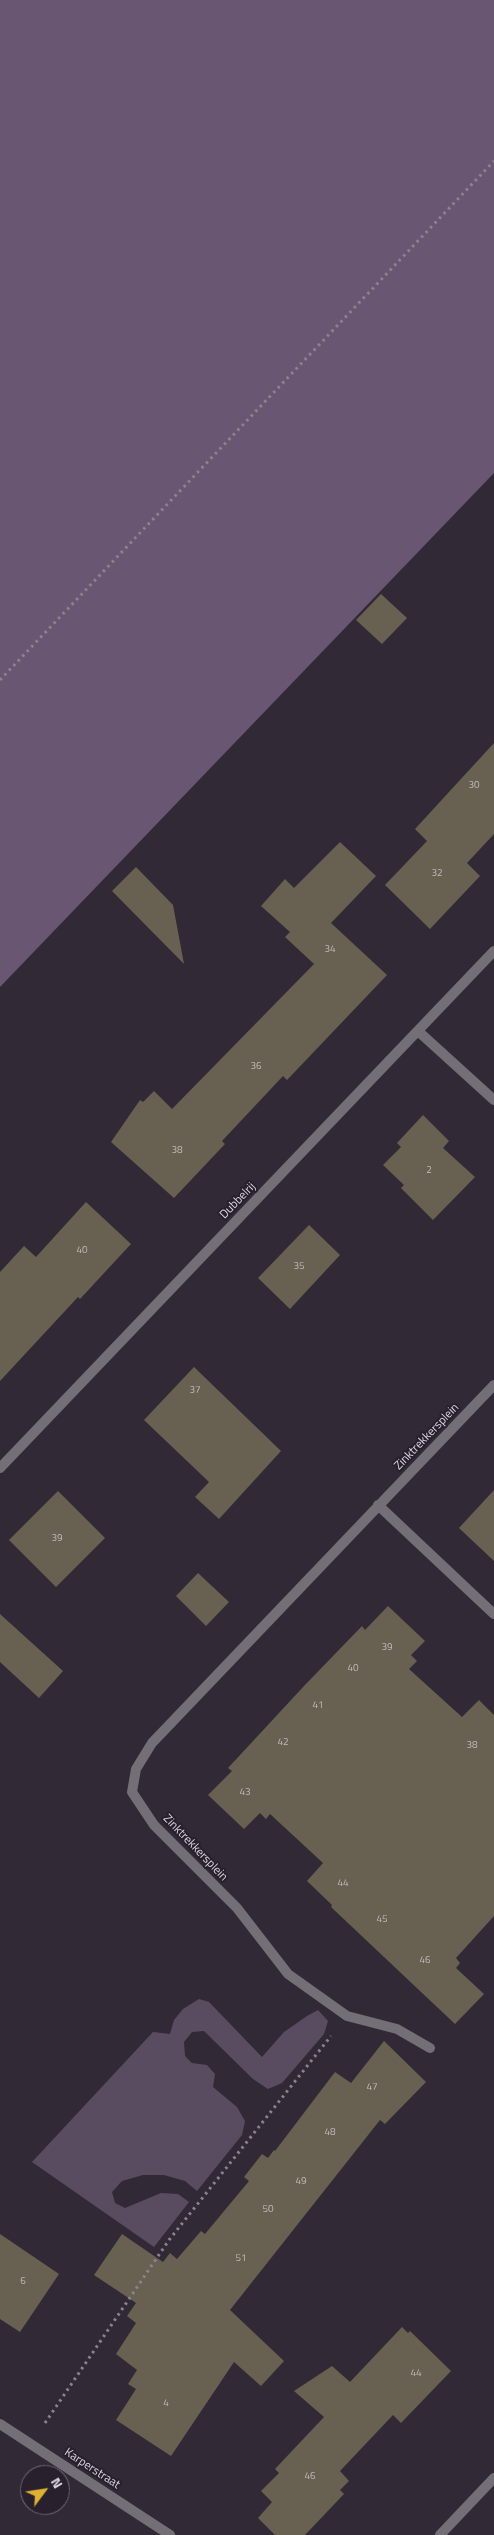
<!DOCTYPE html>
<html>
<head>
<meta charset="utf-8">
<style>
  body { margin:0 }
  #map { position:relative; width:494px; height:2535px; overflow:hidden; background:#322936; font-family:"Titillium Web",sans-serif }
  canvas { display:block }
  .north { position:absolute; left:20px; top:2465px; width:50px; height:50px; box-sizing:border-box; background:#28202c; border:1px solid #706974; border-radius:50%; rotate:59deg; font-size:14px; font-weight:700; line-height:20px; text-align:center; color:#dcd7df }
  .north::after { content:''; display:block; margin:auto; width:18px; height:22px; background:#deb133; clip-path:polygon(50% 0,100% 100%,50% 72%,0 100%) }
</style>
</head>
<body>
<div id="map">
<canvas width="494" height="2535"></canvas>
<div class="north">N</div>
</div>
<script>
const g = document.querySelector('canvas').getContext('2d');
g.lineJoin = 'round';
function fill(path, color) {
  g.fillStyle = color;
  g.fill(path, 'evenodd');
}
function shape(rows) {
  const path = new Path2D();
  for (const r of rows) {
    path.moveTo(r[0], r[1]);
    for (let i = 2; i < r.length; i += 2) path.lineTo(r[i], r[i + 1]);
  }
  return path;
}
function trace(path, color, width, dash) {
  g.strokeStyle = color;
  g.lineWidth = width;
  g.lineCap = dash ? 'butt' : 'round';
  g.setLineDash(dash || []);
  g.stroke(path);
}
function drawText(font, color, halo, rows, align = 'center') {
  g.font = font + ' "Titillium Web",sans-serif';
  g.lineWidth = 4;
  g.setLineDash([]);
  g.textBaseline = 'middle';
  g.strokeStyle = halo;
  g.fillStyle = color;
  for (const [text, x, y, turn = 0] of rows) {
    g.save();
    g.translate(x, y);
    g.rotate((+turn || 0) * Math.PI / 180);
    g.textAlign = isNaN(turn) ? turn : align;
    if (halo) g.strokeText(text, 0, 0);
    g.fillText(text, 0, 0);
    g.restore();
  }
}
fill(shape([
  [199,1999,209,2002,262,2057,284,2032,307,2016,318,2010,328,2021,324,2034,282,2083,268,2089,253,2079,204,2031,192,2032,184,2042,185,2056,192,2063,207,2065,215,2074,213,2087,237,2107,245,2121,242,2135,197,2191,185,2181,164,2175,143,2175,122,2181,112,2192,115,2203,125,2208,161,2193,178,2194,189,2202,154,2247,32,2162,153,2032,170,2034,174,2020,183,2009]
]), '#5a4c60');
fill(shape([
  [0,0,494,0,494,473,0,987]
]), '#695672');
fill(shape([
  [381,594,407,618,382,644,356,620],
  [494,743,494,834,467,863,480,876,430,929,385,885,427,841,415,829],
  [340,842,376,876,331,923,387,975,287,1080,283,1076,222,1141,225,1144,174,1198,111,1142,140,1100,143,1102,154,1091,172,1109,314,964,285,937,290,932,261,906,285,879,294,888],
  [136,867,173,905,184,964,112,891],
  [423,1115,449,1141,443,1148,475,1177,433,1220,401,1188,404,1185,383,1165,401,1147,397,1143],
  [86,1202,131,1244,80,1299,78,1297,0,1381,0,1272,24,1246,36,1257],
  [309,1225,340,1255,290,1309,258,1278],
  [194,1367,281,1451,219,1519,195,1497,209,1482,144,1420],
  [494,1490,494,1561,459,1528],
  [58,1491,105,1538,56,1587,9,1540],
  [198,1573,229,1602,206,1626,176,1596],
  [388,1606,425,1641,411,1655,417,1661,409,1669,462,1717,479,1700,494,1715,494,1916,456,1958,460,1963,456,1968,484,1994,455,2024,331,1907,332,1905,307,1881,323,1863,270,1814,266,1819,260,1813,244,1829,208,1795,232,1771,228,1768,304,1686,362,1626,365,1630],
  [0,1614,63,1671,39,1698,0,1662],
  [384,2041,426,2082,385,2124,380,2120,230,2310,284,2361,261,2386,234,2362,171,2456,116,2420,136,2389,128,2384,137,2370,116,2354,136,2323,127,2316,136,2303,94,2275,122,2234,163,2262,170,2253,177,2259,201,2231,205,2234,249,2181,244,2177,262,2154,268,2158,274,2150,275,2151,335,2072,351,2083],
  [0,2234,59,2274,20,2332,0,2319],
  [402,2327,408,2333,410,2331,451,2371,401,2423,393,2415,340,2471,349,2481,340,2490,344,2494,305,2535,275,2535,258,2518,272,2502,261,2491,279,2473,275,2469,324,2417,294,2391,332,2366,350,2382]
]), '#686151');
trace(shape([
  [0,680,494,161],
  [45,2423,169,2240,331,2036]
]), '#8b848f', 3, [2.5, 4]);
trace(shape([
  [418,1031,494,1100],
  [0,1468,494,951],
  [378,1505,494,1614],
  [430,2048,397,2029,347,2016,288,1974,237,1908,154,1825,132,1792,136,1769,152,1743,494,1385],
  [0,2424,170,2535],
  [440,2535,494,2478]
]), '#746f76', 10);
drawText('10px', '#bfbabc', null, [
  ["30",474,786],
  ["32",437,874],
  ["34",330,950],
  ["36",256,1067],
  ["38",177,1151],
  ["2",429,1171],
  ["40",82,1251],
  ["35",299,1267],
  ["37",195,1391],
  ["39",57,1539],
  ["39",387,1648],
  ["40",353,1669],
  ["41",318,1706],
  ["42",283,1743],
  ["38",472,1746],
  ["43",245,1793],
  ["44",343,1884],
  ["45",382,1920],
  ["46",425,1961],
  ["47",372,2088],
  ["48",330,2133],
  ["49",301,2182],
  ["50",268,2210],
  ["51",241,2259],
  ["6",23,2282],
  ["44",416,2374],
  ["4",166,2404],
  ["46",310,2477]
]);
drawText('12px', '#dcd7df', '#28202c', [
  ["Dubbelrij",238,1201,-46],
  ["Zinktrekkersplein",427,1437,-46],
  ["Zinktrekkersplein",195,1848,46],
  ["Karperstraat",92,2469,33]
]);
</script>
</body>
</html>
